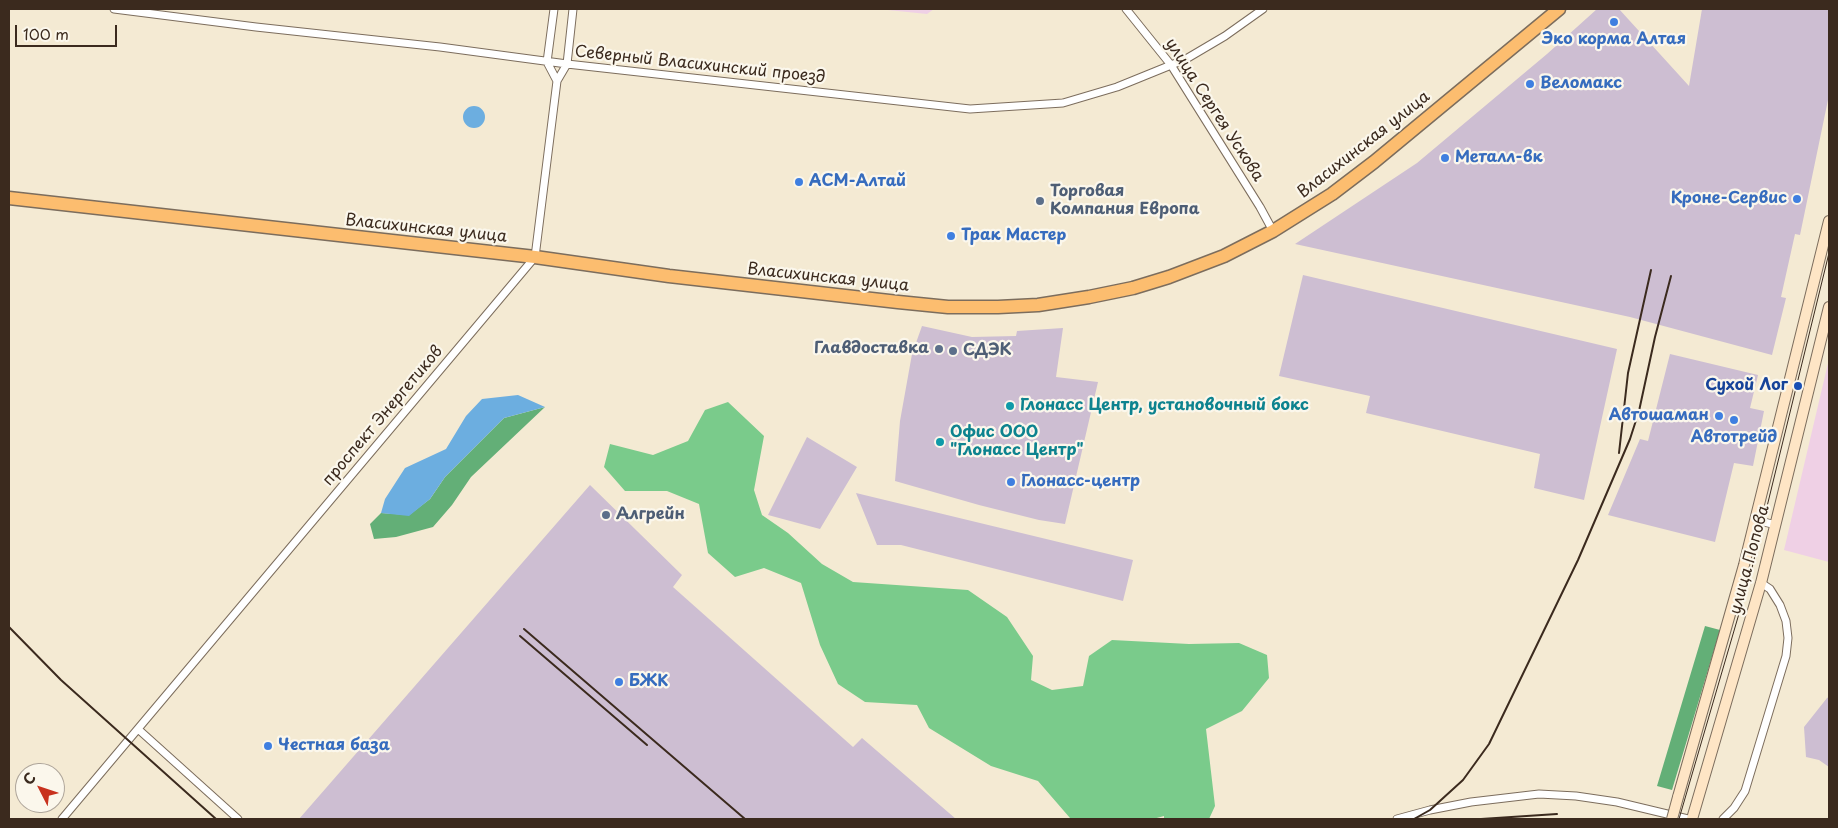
<!DOCTYPE html>
<html>
<head>
<meta charset="utf-8">
<style>
  body { margin:0 }
  #map { position:relative; width:1838px; height:828px; overflow:hidden; background:#f4ead3; font-family:"Playpen Sans",sans-serif }
  canvas { display:block }
  .frame { position:absolute; inset:0; border:10px solid #3b2a1e; pointer-events:none }
  .north { position:absolute; left:15px; top:763px; width:50px; height:50px; box-sizing:border-box; background:#fbf7ec; border:1px solid #aea59a; border-radius:50%; rotate:311deg; font-size:14px; font-weight:700; line-height:20px; text-align:center; color:#3b2a1e }
  .north::after { content:''; display:block; margin:auto; width:18px; height:22px; background:#c8321e; clip-path:polygon(50% 0,100% 100%,50% 72%,0 100%) }
  .scale { position:absolute; left:15px; top:25px; width:102px; height:22px; box-sizing:border-box; border:2px solid #3b2a1e; border-top:0; padding-left:6px; font-size:15px; line-height:18px; white-space:nowrap; color:#3b2a1e; -webkit-text-stroke:4px #fbf7ec; paint-order:stroke }
</style>
</head>
<body>
<div id="map">
<canvas width="1838" height="828"></canvas>
<div class="frame"></div>
<div class="north">С</div>
<div class="scale">100 m</div>
</div>
<script>
const g = document.querySelector('canvas').getContext('2d');
g.lineJoin = 'round';
function fill(path, color) {
  g.fillStyle = color;
  g.fill(path, 'evenodd');
}
function shape(rows) {
  const path = new Path2D();
  for (const r of rows) {
    if (r.length === 3) {
      path.moveTo(r[0] + r[2], r[1]);
      path.arc(r[0], r[1], r[2], 0, 2 * Math.PI);
      continue;
    }
    path.moveTo(r[0], r[1]);
    for (let i = 2; i < r.length; i += 2) path.lineTo(r[i], r[i + 1]);
  }
  return path;
}
function trace(path, color, width, dash) {
  g.strokeStyle = color;
  g.lineWidth = width;
  g.lineCap = dash ? 'butt' : 'round';
  g.setLineDash(dash || []);
  g.stroke(path);
}
function drawText(font, color, halo, rows, align = 'center') {
  g.font = font + ' "Playpen Sans",sans-serif';
  g.lineWidth = 4.5;
  g.setLineDash([]);
  g.textBaseline = 'middle';
  g.strokeStyle = halo;
  g.fillStyle = color;
  for (const [text, x, y, turn = 0] of rows) {
    g.save();
    g.translate(x, y);
    g.rotate((+turn || 0) * Math.PI / 180);
    g.textAlign = isNaN(turn) ? turn : align;
    if (halo) g.strokeText(text, 0, 0);
    g.fillText(text, 0, 0);
    g.restore();
  }
}
fill(shape([
  [878,9,934,9,927,14],
  [1829,359,1829,562,1784,550]
]), '#efd0e5');
fill(shape([
  [1597,9,1619,9,1689,86,1702,9,1829,9,1829,95,1800,235,1795,234,1781,297,1786,298,1772,355,1630,317,1295,244,1417,163,1547,54],
  [1303,275,1617,349,1584,500,1534,488,1540,454,1366,413,1370,396,1279,376],
  [922,326,972,337,1016,336,1017,331,1063,328,1056,377,1098,382,1065,524,1039,520,979,505,895,481,900,421,912,354],
  [1670,354,1758,375,1750,408,1764,411,1753,466,1734,463,1715,542,1608,515,1640,439,1648,441],
  [807,437,857,467,820,529,768,515],
  [590,485,682,575,673,587,853,747,862,738,956,819,299,819],
  [856,493,1133,560,1123,601,901,545,877,545],
  [1829,697,1829,767,1819,760,1806,757,1804,727,1827,698]
]), '#cdbed2');
fill(shape([
  [728,402,764,436,754,490,762,515,788,533,822,564,853,582,968,590,1007,617,1033,656,1031,680,1052,690,1083,686,1089,656,1112,640,1189,644,1239,643,1267,655,1269,678,1242,711,1206,729,1215,806,1209,819,1164,819,1164,816,1153,819,1074,819,1070,818,1038,781,991,766,929,728,917,705,865,702,838,684,820,645,801,583,764,568,735,577,708,553,699,504,667,491,625,491,604,467,610,444,653,455,688,441,705,410]
]), '#7acb8b');
fill(shape([
  [545,407,471,477,452,505,433,527,396,537,374,539,370,524,381,513,409,515,430,499,445,477,504,418],
  [1705,626,1720,630,1672,790,1657,786]
]), '#63af77');
fill(shape([
  [474,117,11],
  [518,395,545,407,504,418,445,477,430,499,409,516,381,513,385,499,405,468,446,449,466,416,482,399]
]), '#6caee0');
const street = shape([
  [114,9,256,27,440,47,567,64,970,109,1063,103,1117,87,1186,59,1225,36,1263,9],
  [554,9,547,62,557,81],
  [1126,9,1171,65,1260,207,1273,231],
  [1756,520,1776,525],
  [138,729,238,819],
  [62,819,535,257,557,81,567,64,573,9],
  [1397,819,1430,810,1471,802,1539,794,1576,796,1617,802,1688,819],
  [1723,819,1734,808,1745,791,1786,656,1788,638,1786,621,1780,605,1770,589,1761,583]
]);
const secondary = shape([
  [1678,797,1744,565,1829,221],
  [1692,819,1761,583,1829,307]
]);
const highway = shape([
  [9,198,535,257,669,276,898,302,948,307,998,307,1038,305,1089,297,1133,288,1169,277,1224,256,1273,231,1332,194,1374,162,1559,9]
]);
trace(street, '#7c6d5d', 9);
trace(secondary, '#7c6d5d', 12);
trace(highway, '#7c6d5d', 15);
trace(street, '#fff', 7);
trace(secondary, '#fee5c5', 10);
trace(highway, '#fcbd6f', 12);
trace(shape([
  [1679,819,1750,576,1829,253]
]), '#3b2a1e', 1);
trace(shape([
  [1619,453,1628,373,1651,270],
  [9,627,61,680,216,819],
  [524,629,745,819],
  [520,636,647,745],
  [1414,819,1430,810,1463,780,1489,744,1578,560,1630,439,1639,411,1655,337,1671,276],
  [1481,819,1557,814]
]), '#3b2a1e', 2);
const secondaryBridge = shape([
  [1672,819,1678,797]
]);
trace(secondaryBridge, '#7c6d5d', 12, []);
trace(secondaryBridge, '#fee5c5', 10);
for (const [x, y, r, color] of [
  [1614,22,5,"#3f7fe0"],
  [1530,84,5,"#3f7fe0"],
  [1445,158,5,"#3f7fe0"],
  [799,182,5,"#3f7fe0"],
  [1797,199,5,"#3f7fe0"],
  [1040,201,5,"#5c6f8a"],
  [951,236,5,"#3f7fe0"],
  [939,349,5,"#5c6f8a"],
  [953,351,5,"#5c6f8a"],
  [1798,386,5,"#1a4fb4"],
  [1010,406,5,"#0f9aa8"],
  [1719,416,5,"#3f7fe0"],
  [1734,420,5,"#3f7fe0"],
  [940,442,5,"#0f9aa8"],
  [1011,482,5,"#3f7fe0"],
  [606,515,5,"#5c6f8a"],
  [619,682,5,"#3f7fe0"],
  [268,746,5,"#3f7fe0"]
]) {
  const dot = new Path2D();
  dot.arc(x, y, r, 0, 2 * Math.PI);
  g.fillStyle = color;
  g.fill(dot);
  trace(dot, '#fbf7ec', 2);
}
drawText('bold 16px', '#366cbe', '#fbf7ec', [
  ["Эко корма Алтая",1614,40,"center"],
  ["Веломакс",1540,84],
  ["Металл-вк",1455,158],
  ["АСМ-Алтай",809,182],
  ["Кроне-Сервис",1787,199,"right"],
  ["Трак Мастер",961,236],
  ["Автошаман",1709,416,"right"],
  ["Автотрейд",1734,438,"center"],
  ["Глонасс-центр",1021,482],
  ["БЖК",629,682],
  ["Честная база",278,746]
], 'left');
drawText('16px', '#3b2a1e', '#fbf7ec', [
  ["Северный Власихинский проезд",700,65,6],
  ["улица Сергея Ускова",1214,110,57],
  ["Власихинская улица",1364,145,-38],
  ["Власихинская улица",426,229,6],
  ["Власихинская улица",828,278,6],
  ["проспект Энергетиков",383,416,-50],
  ["улица Попова",1750,560,-75]
]);
drawText('bold 16px', '#4e5e75', '#fbf7ec', [
  ["Торговая",1050,192],
  ["Компания Европа",1050,210],
  ["Главдоставка",929,349,"right"],
  ["СДЭК",963,351],
  ["Алгрейн",616,515]
], 'left');
drawText('bold 16px', '#164399', '#fbf7ec', [
  ["Сухой Лог",1788,386]
], 'right');
drawText('bold 16px', '#0d838f', '#fbf7ec', [
  ["Глонасс Центр, установочный бокс",1020,406],
  ["Офис ООО",950,433],
  ["\"Глонасс Центр\"",950,451]
], 'left');
</script>
</body>
</html>
